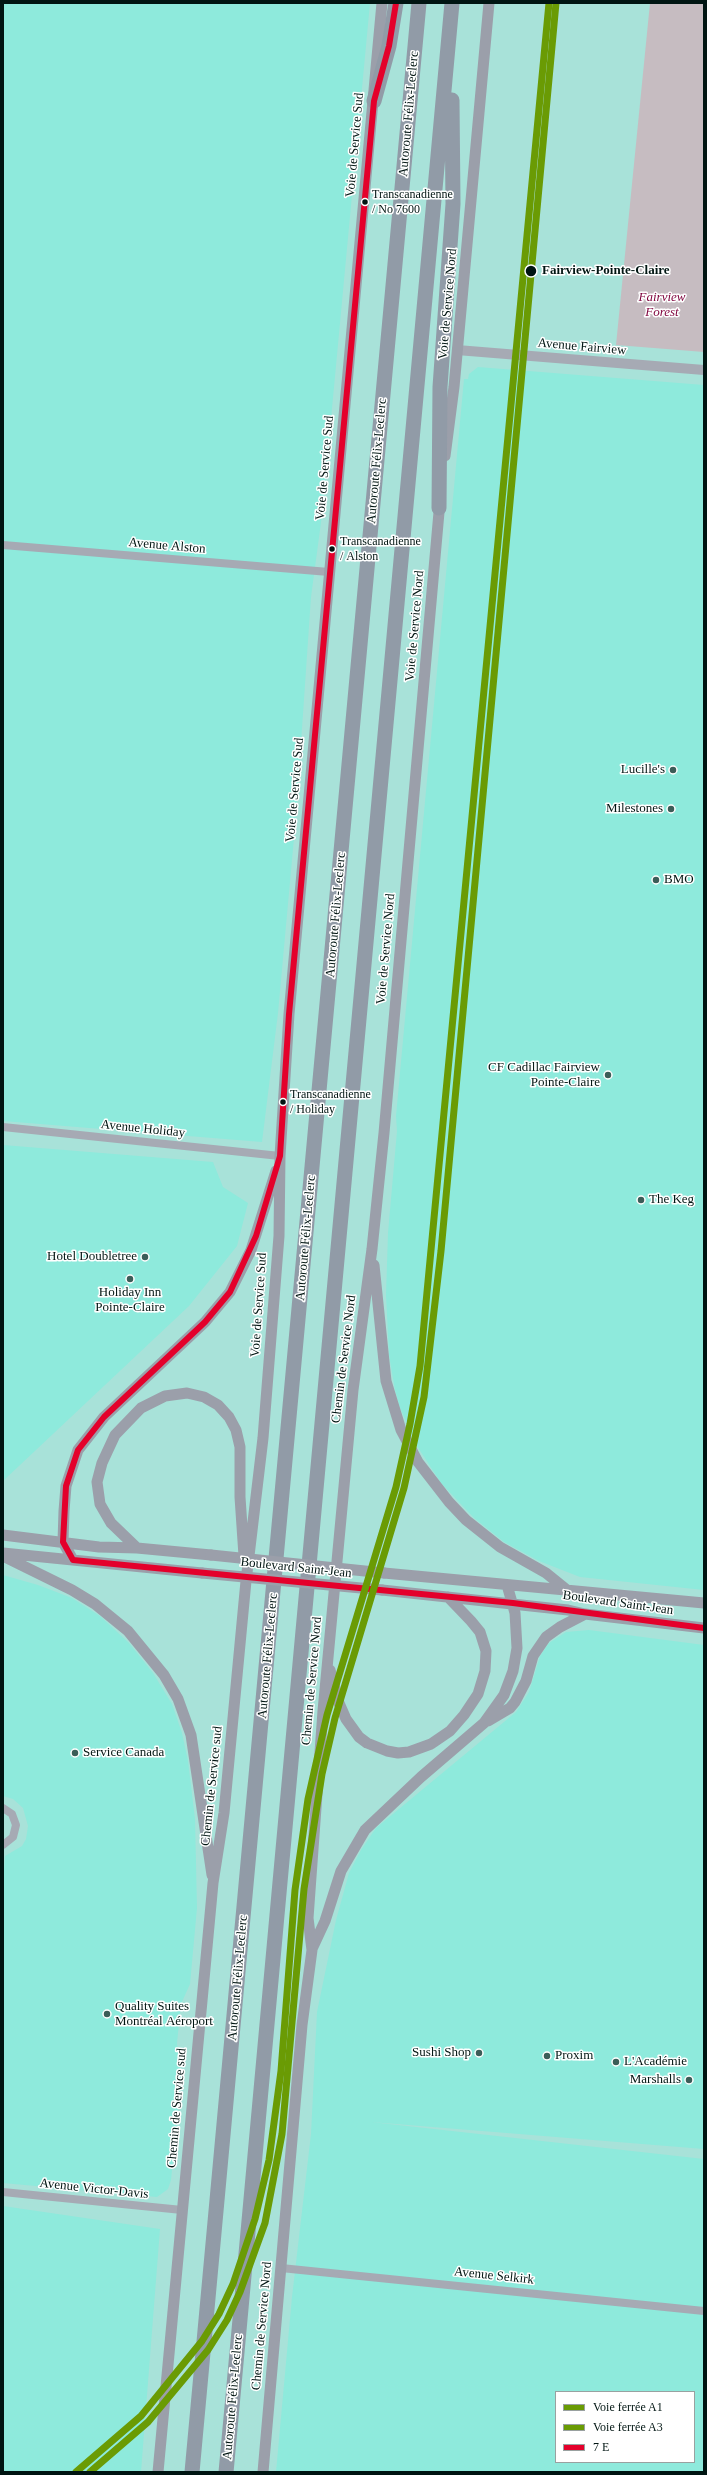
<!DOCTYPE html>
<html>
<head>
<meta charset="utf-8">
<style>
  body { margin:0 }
  #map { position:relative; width:707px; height:2475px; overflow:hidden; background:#a8e2d9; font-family:Georgia,serif }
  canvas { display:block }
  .frame { position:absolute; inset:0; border:4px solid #001512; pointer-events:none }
  .legend { position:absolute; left:555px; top:2391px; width:140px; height:72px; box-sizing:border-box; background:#fff; border:1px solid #99a1a0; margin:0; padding:5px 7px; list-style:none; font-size:12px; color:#001512 }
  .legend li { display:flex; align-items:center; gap:8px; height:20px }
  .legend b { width:20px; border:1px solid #99a1a0 }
</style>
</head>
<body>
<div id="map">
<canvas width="707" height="2475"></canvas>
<div class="frame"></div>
<ul class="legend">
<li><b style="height:5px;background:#6a9b04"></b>Voie ferrée A1</li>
<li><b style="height:5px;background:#6a9b04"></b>Voie ferrée A3</li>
<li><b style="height:5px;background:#e4002b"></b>7 E</li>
</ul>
</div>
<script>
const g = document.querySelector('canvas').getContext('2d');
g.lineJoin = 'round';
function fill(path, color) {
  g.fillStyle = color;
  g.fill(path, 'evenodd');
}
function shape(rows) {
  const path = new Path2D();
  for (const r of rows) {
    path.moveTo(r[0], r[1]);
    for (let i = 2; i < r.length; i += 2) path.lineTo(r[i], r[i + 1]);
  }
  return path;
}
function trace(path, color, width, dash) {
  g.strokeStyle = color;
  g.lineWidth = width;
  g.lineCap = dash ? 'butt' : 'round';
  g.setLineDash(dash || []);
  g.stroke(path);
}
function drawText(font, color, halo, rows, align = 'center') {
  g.font = font + ' Georgia,serif';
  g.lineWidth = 3;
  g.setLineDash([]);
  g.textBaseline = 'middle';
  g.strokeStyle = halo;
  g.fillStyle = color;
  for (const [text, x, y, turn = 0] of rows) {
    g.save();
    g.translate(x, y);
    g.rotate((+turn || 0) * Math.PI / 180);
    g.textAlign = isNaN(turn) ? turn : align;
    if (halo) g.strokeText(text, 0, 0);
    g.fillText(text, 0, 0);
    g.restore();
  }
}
fill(shape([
  [3,3,370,3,322,515,311,597,296,816,278,1013,262,1142,3,1121],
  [478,367,704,385,704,1590,580,1577,539,1561,504,1542,474,1518,441,1483,417,1446,400,1408,395,1390,389,1355,386,1295,388,1233,397,1131,396,1116,464,379,468,379,469,374],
  [3,1145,213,1162,223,1187,248,1203,237,1246,189,1306,3,1481],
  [3,1575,38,1585,72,1598,100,1616,129,1643,153,1673,172,1704,182,1733,188,1761,195,1819,197,1908,190,1984,181,2004,177,2043,181,2078,171,2180,168,2189,157,2197,3,2183,3,1883,5,1856,22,1846,26,1839,28,1826,23,1808,13,1799,3,1796],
  [589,1630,704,1645,704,2149,371,2122,704,2159,704,2472,276,2472,292,2297,311,2134,317,2012,336,1920,349,1873,361,1850,376,1828,516,1712,529,1692,540,1656,549,1643,566,1632],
  [556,2392,694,2392,694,2462,556,2462],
  [3,2206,160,2229,141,2472,3,2472]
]), '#8eeadc');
fill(shape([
  [650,3,704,3,704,352,616,345]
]), '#c6bcc1');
trace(shape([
  [3,545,329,572],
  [3,1127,280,1156],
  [3,1808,12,1814,16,1825,13,1837,3,1845],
  [3,2192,182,2210],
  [281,2268,704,2311]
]), '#a6aab4', 8);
trace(shape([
  [457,350,704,370]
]), '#a6aab4', 10);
trace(shape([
  [445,456,454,387,489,3],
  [374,1265,386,1381,401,1430,418,1462,449,1502,466,1520,500,1547,546,1573,567,1590],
  [3,1535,99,1547,137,1548,211,1555],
  [137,1548,111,1523,100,1504,97,1482,102,1463,115,1435,141,1408,165,1396,187,1393,204,1397,218,1405,229,1417,236,1430,240,1447,240,1497,244,1556],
  [3,1553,202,1573],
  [3,1556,72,1590,95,1604,128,1631,164,1675,178,1699,191,1735,212,1875],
  [73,1560,63,1542,64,1511,66,1486,78,1450,104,1417,205,1322,230,1292,251,1250,276,1171],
  [384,1573,704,1603],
  [382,1590,568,1610,585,1614,704,1628],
  [330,1670,339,1703,346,1719,359,1737,367,1743,387,1751,398,1753,409,1752,431,1744,450,1731,464,1715,478,1694,485,1671,486,1651,480,1632,471,1621,448,1597],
  [488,1721,510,1708,515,1702,526,1681,533,1656,546,1637,560,1627,585,1614],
  [312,1949,325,1921,341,1871,365,1830,421,1777,484,1723,504,1695,513,1671,517,1648,515,1613,507,1585],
  [158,2472,213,1883,224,1813,246,1581,263,1438,279,1236,280,1156,289,1014,382,3],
  [263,2472,302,2025,312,1950,308,1918,323,1711,353,1390,372,1249,384,1133,440,501]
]), '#9b9faa', 11);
trace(shape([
  [374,101,389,46,396,3],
  [439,508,440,387,453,204,452,100],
  [192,2472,419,3],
  [226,2472,452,3]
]), '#919ba7', 15);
trace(shape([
  [211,1555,384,1573],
  [202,1573,382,1590]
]), '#9b9faa', 11);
trace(shape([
  [396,3,389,46,374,101,289,1014,280,1156,256,1236,230,1292,205,1322,104,1417,78,1450,66,1486,63,1542,73,1560,513,1603,704,1628]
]), '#e4002b', 6);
trace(shape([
  [76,2472,141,2416,202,2341,219,2314,233,2284,255,2219,269,2160,281,2071,295,1890,308,1799,327,1715,396,1487,410,1424,420,1366,549,3]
]), '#6a9b04', 7);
trace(shape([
  [90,2472,148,2422,208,2350,227,2320,240,2292,265,2223,282,2134,304,1889,322,1774,335,1718,404,1488,424,1397,441,1251,556,3]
]), '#6a9b04', 7);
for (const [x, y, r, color] of [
  [365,202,3.5,"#001512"],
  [531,271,6,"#001512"],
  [332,549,3.5,"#001512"],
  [673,770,4,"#3b5d58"],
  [671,809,4,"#3b5d58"],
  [656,880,4,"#3b5d58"],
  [608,1075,4,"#3b5d58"],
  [283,1102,3.5,"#001512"],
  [641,1200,4,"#3b5d58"],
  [145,1257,4,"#3b5d58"],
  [130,1279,4,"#3b5d58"],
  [75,1753,4,"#3b5d58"],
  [107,2014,4,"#3b5d58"],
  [479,2053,4,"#3b5d58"],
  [547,2056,4,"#3b5d58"],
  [616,2062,4,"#3b5d58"],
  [689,2080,4,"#3b5d58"]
]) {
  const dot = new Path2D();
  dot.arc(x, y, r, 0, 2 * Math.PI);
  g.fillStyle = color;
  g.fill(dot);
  trace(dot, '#fff', 1.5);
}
drawText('12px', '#001512', '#fff', [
  ["Transcanadienne",372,195],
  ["/ No 7600",372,210],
  ["Transcanadienne",340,542],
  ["/ Alston",340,557],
  ["Transcanadienne",290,1095],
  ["/ Holiday",290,1110]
], 'left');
drawText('13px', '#001512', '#fff', [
  ["Autoroute Félix-Leclerc",409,114,-85],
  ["Voie de Service Sud",355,145,-85],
  ["Voie de Service Nord",448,304,-85],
  ["Avenue Fairview",582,347,5],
  ["Autoroute Félix-Leclerc",377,461,-85],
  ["Voie de Service Sud",325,468,-85],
  ["Avenue Alston",167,546,5],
  ["Voie de Service Nord",415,626,-85],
  ["Voie de Service Sud",295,790,-85],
  ["Autoroute Félix-Leclerc",336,915,-85],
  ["Voie de Service Nord",386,949,-85],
  ["Avenue Holiday",143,1129,6],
  ["Autoroute Félix-Leclerc",306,1238,-85],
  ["Voie de Service Sud",259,1305,-86],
  ["Chemin de Service Nord",344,1359,-83],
  ["Boulevard Saint-Jean",296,1568,6],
  ["Boulevard Saint-Jean",618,1603,8],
  ["Autoroute Félix-Leclerc",268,1656,-85],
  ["Chemin de Service Nord",312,1681,-85],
  ["Chemin de Service sud",212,1786,-84],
  ["Autoroute Félix-Leclerc",238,1978,-85],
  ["Chemin de Service sud",177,2108,-85],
  ["Avenue Victor-Davis",94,2189,6],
  ["Avenue Selkirk",494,2276,6],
  ["Chemin de Service Nord",262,2326,-85],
  ["Autoroute Félix-Leclerc",233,2397,-85]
]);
drawText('bold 13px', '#001512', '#fff', [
  ["Fairview-Pointe-Claire",542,271]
], 'left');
drawText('italic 13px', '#7e003b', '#fff', [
  ["Fairview",662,298],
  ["Forest",662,313]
]);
drawText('13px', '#001512', '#fff', [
  ["Lucille's",665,770],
  ["Milestones",663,809],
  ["BMO",664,880,"left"],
  ["CF Cadillac Fairview",600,1068],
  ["Pointe-Claire",600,1083],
  ["The Keg",649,1200,"left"],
  ["Hotel Doubletree",137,1257],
  ["Holiday Inn",130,1293,"center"],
  ["Pointe-Claire",130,1308,"center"],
  ["Service Canada",83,1753,"left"],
  ["Quality Suites",115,2007,"left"],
  ["Montréal Aéroport",115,2022,"left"],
  ["Sushi Shop",471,2053],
  ["Proxim",555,2056,"left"],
  ["L'Académie",624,2062,"left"],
  ["Marshalls",681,2080]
], 'right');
</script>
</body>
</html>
